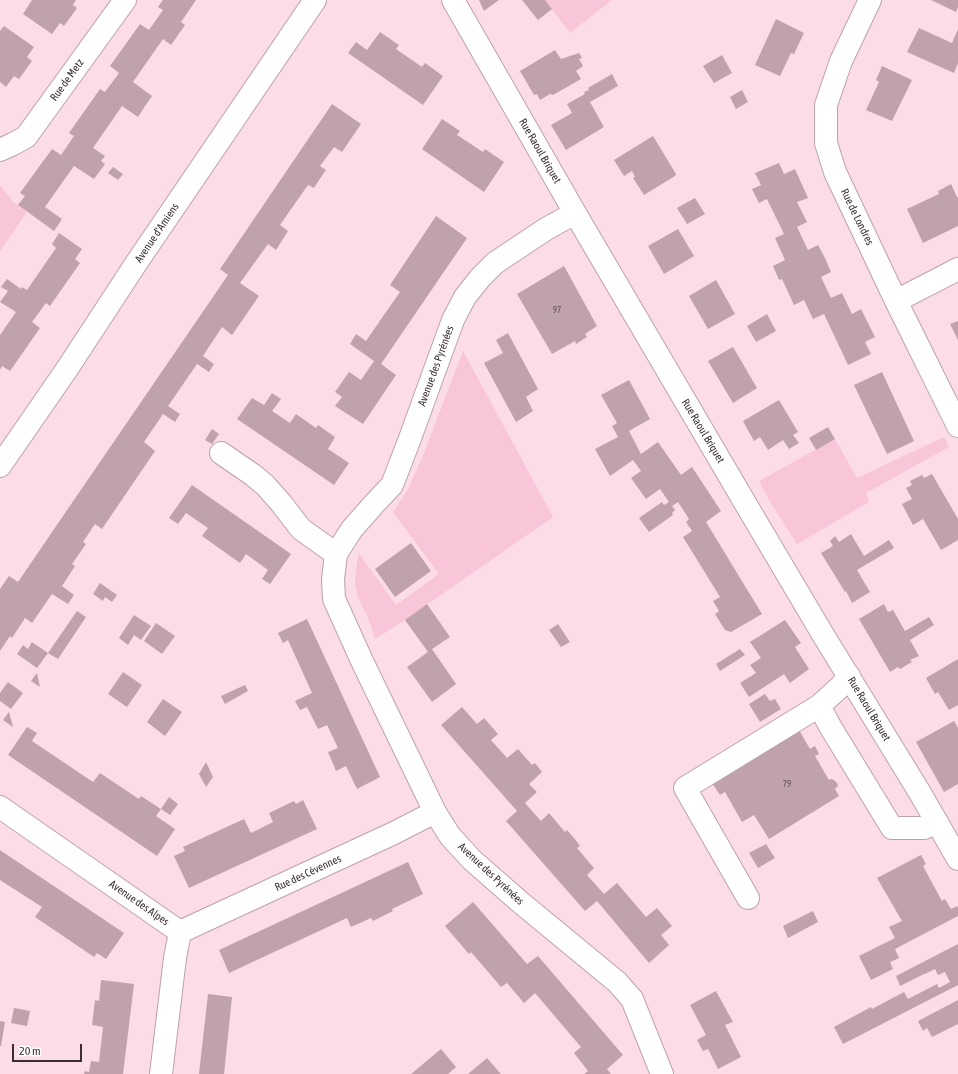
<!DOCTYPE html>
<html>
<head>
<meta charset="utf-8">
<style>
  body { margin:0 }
  #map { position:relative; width:958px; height:1074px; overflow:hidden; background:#fbdce7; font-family:"Asap Condensed",sans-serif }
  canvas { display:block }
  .scale { position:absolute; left:12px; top:1044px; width:70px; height:18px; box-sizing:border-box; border:2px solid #3a2e33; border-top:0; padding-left:5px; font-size:12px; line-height:14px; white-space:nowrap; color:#3a2e33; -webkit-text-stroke:3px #fff; paint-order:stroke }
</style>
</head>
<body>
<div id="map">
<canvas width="958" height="1074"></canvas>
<div class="scale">20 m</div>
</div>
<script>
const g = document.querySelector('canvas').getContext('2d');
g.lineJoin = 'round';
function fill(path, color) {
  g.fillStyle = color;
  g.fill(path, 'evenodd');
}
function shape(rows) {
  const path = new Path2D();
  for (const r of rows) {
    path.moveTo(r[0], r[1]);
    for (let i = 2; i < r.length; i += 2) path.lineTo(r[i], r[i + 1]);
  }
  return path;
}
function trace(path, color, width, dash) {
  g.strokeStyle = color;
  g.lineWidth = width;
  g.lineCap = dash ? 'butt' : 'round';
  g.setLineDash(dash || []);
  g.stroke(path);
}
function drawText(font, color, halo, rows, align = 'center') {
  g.font = font + ' "Asap Condensed",sans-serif';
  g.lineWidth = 3.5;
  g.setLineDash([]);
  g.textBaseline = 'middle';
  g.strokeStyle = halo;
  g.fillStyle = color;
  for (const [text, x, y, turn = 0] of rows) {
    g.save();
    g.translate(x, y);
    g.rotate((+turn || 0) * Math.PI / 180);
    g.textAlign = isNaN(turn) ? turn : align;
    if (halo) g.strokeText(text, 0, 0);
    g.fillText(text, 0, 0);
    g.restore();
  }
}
fill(shape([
  [545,0,612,0,570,33],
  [0,185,13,202,27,212,0,251],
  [463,351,553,517,405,620,375,639,368,618,358,598,355,583,356,569,359,553,370,569,396,605,439,574,393,512,407,491,422,458],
  [944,437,949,447,866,493,869,502,797,544,769,500,759,481,835,439,857,478]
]), '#f9c5d8');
fill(shape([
  [32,0,76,0,73,5,77,8,64,26,60,23,52,34,23,14],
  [163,0,196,0,181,22,185,25,171,45,163,39,133,82,152,96,145,106,138,117,122,106,93,148,105,156,101,161,105,164,94,179,74,166,45,207,62,219,54,231,18,205,25,196,20,193,52,149,61,155,74,136,69,133,100,89,105,92,119,73,110,66,140,24,149,30,163,10,158,7],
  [479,0,499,0,484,11],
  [522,0,545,0,552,9,538,20],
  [931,0,958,0,958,7,956,12],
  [776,19,804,33,794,54,791,53,780,76,755,65],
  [4,26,34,47,27,57,32,61,19,79,14,76,6,87,0,82,0,31],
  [919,28,952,43,958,29,958,63,954,73,907,52],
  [380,32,399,45,396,49,422,67,425,63,443,76,423,105,348,53,356,42,367,50],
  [555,50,561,59,579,53,582,58,579,59,583,66,576,71,581,79,553,95,550,94,540,100,537,94,534,95,520,71],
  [722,55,732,73,714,83,703,66],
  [882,66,912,80,892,121,866,110,879,82,876,80],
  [612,74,618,86,590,102,604,127,566,150,551,125,572,113,567,104,585,94,584,92,589,90,588,88],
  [742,90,748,102,736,109,730,97],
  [332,104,361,124,342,152,334,147,320,166,326,170,319,180,314,188,308,185,280,225,288,231,276,250,268,244,240,283,259,296,232,335,222,327,203,356,214,364,209,372,197,364,168,406,180,414,175,422,163,414,144,442,155,451,102,529,95,524,83,542,86,544,72,564,75,566,62,586,74,595,68,604,52,594,32,623,25,618,12,638,10,636,0,651,0,589,9,576,18,582,63,516,228,275,220,269],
  [442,119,460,131,457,135,483,152,485,149,504,162,484,192,422,149],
  [653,136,676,174,675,176,644,195,633,178,635,177,632,171,624,176,614,160],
  [779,163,784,174,795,169,808,198,797,202,807,222,797,227,808,250,818,245,825,258,831,272,821,277,831,298,842,293,852,314,861,309,875,337,865,342,871,354,848,365,824,314,813,319,804,300,794,305,782,279,779,280,773,266,785,260,775,238,784,234,767,199,759,203,752,189,761,185,755,173],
  [113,167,123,174,118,180,108,173],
  [951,184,957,197,958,197,958,226,923,243,907,209,939,194,938,191],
  [695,198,705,214,687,224,677,208],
  [436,216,467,238,381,364,396,375,363,424,335,406,342,397,335,392,349,372,361,380,374,361,350,344,356,334,366,341,386,312,400,292,390,285],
  [678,229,694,256,664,274,648,246],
  [59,233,82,249,75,259,80,263,50,306,46,303,32,322,40,328,10,371,2,366,0,370,0,335,16,312,0,302,8,291,1,287,7,279,21,289,22,287,27,290,56,248,52,244],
  [564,266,597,326,585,334,587,337,576,344,575,341,552,354,517,294],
  [716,280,735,314,708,329,689,296],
  [767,314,776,331,756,342,747,326],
  [958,321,958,340,950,324],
  [508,333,538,389,526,397,533,411,516,422,484,363,503,353,496,340],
  [733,347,757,388,733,403,708,361],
  [882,372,914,441,887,454,854,385],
  [629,380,650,419,629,431,641,454,658,442,681,475,692,467,721,511,706,522,762,614,731,632,725,630,715,614,719,611,713,601,720,597,683,537,692,531,686,522,689,519,678,502,672,506,675,510,672,513,673,515,649,532,639,518,662,502,664,505,669,502,660,489,646,499,631,478,641,471,633,460,610,476,595,449,618,437,612,426,617,423,601,395],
  [272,393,281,399,272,411,290,423,296,414,316,428,318,425,335,437,328,449,349,463,334,485,237,419,252,398,264,405],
  [779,400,798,432,793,435,799,443,789,449,783,440,768,450,760,437,754,441,743,421],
  [828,427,835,439,816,450,809,438],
  [212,429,219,434,212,444,205,440],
  [932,474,958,519,958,540,941,550,923,519,913,525,902,504,912,499,906,488,912,485,910,481,922,475,924,478],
  [192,485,291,554,270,584,262,579,268,570,246,554,240,563,202,536,208,528,186,513,178,524,169,518],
  [851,534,864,556,889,540,894,548,857,570,870,592,852,603,846,591,845,592,821,553,833,546,830,541,835,536,839,542],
  [411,543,431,571,395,597,375,569],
  [100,583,117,595,112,602,105,597,103,601,93,594],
  [427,604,450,637,432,649,456,684,432,702,407,667,428,652,405,620],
  [884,604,888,612,893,610,905,631,929,617,934,625,910,640,919,656,910,660,912,662,900,669,898,667,890,672,859,619],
  [77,611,86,617,58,659,48,653,37,668,17,654,23,645,28,649,32,642,48,653],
  [134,615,151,626,141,640,134,635,128,645,119,638],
  [307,619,380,777,357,789,346,766,336,771,328,752,338,748,327,725,318,729,307,707,300,710,295,701,312,693,288,640,283,643,278,633],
  [785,620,801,643,795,647,809,669,790,683,784,674,749,697,740,683,756,673,750,665,761,658,750,642],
  [156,623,175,636,162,654,144,641],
  [558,624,570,642,561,647,549,630],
  [740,649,745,655,720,671,716,664],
  [958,659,958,705,949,710,938,692,935,694,926,678],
  [123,672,142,685,127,707,108,694],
  [37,673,40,687,31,681],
  [8,682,23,693,11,709,0,701,0,693],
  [245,685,248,691,225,704,221,696],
  [765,694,770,701,775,699,781,709,760,722,749,704],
  [163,699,182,712,165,736,147,722],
  [462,707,477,724,484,718,498,734,491,740,507,758,518,749,532,765,535,763,542,772,529,784,537,792,525,803,541,821,549,813,565,832,567,830,574,838,580,846,577,848,594,868,587,875,604,894,617,883,646,917,657,908,672,926,661,935,669,945,649,963,597,901,585,911,506,821,517,811,441,725],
  [9,712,13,727,3,720],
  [954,721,958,728,958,784,944,792,916,742],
  [27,727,37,733,32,741,93,782,100,773,139,799,141,796,161,809,156,816,175,829,157,856,8,755],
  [799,730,810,749,815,746,819,754,815,756,829,780,831,779,834,780,837,783,838,786,835,789,839,796,769,839,754,815,742,822,725,792,720,795,712,783],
  [206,762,213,777,206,787,199,774],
  [169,797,178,804,170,815,161,809],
  [303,800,317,829,189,888,174,856,185,851,183,847,244,819,251,833,273,822,269,813,294,801,296,804],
  [766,844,775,858,758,868,749,853],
  [0,850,124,933,106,959,97,953,94,957,35,917,42,907,0,880],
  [921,855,926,864,923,866,942,901,945,899,951,909,957,906,958,908,958,916,895,949,899,958,890,962,893,969,871,980,859,956,895,938,889,927,902,921,877,878],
  [408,862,423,894,392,909,393,911,373,921,371,918,351,927,347,918,229,973,219,950],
  [473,902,527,964,538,956,623,1055,607,1069,611,1074,584,1074,588,1071,574,1053,581,1047,535,993,524,1003,507,983,501,987,471,952,469,954,445,926],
  [813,911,818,922,788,938,783,926],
  [958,944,958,985,843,1044,834,1027,871,1007,872,1009,904,992,908,999,937,984,939,988,950,982,945,972,938,975,935,969,925,974,924,974,900,986,896,976],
  [101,980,134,984,123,1074,84,1074,85,1071,89,1072,91,1061,99,1062,103,1027,92,1025,95,1000,99,1001],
  [716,991,733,1022,725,1025,741,1057,718,1069,708,1049,703,1051,697,1040,706,1035,690,1005],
  [208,994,232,997,224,1074,199,1074],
  [958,1000,958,1024,932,1037,927,1028,923,1031,918,1021],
  [14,1008,30,1011,27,1026,11,1023],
  [0,1021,5,1022,1,1046,0,1046],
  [441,1049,456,1067,448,1074,411,1074],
  [487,1058,501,1074,468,1074]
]), '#c0a2ad');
const minor = shape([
  [870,0,841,61,826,105,826,143,835,172,896,301,958,426],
  [0,150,13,144,26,137,125,0],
  [575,213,546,229,495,263,480,278,465,297,453,320,409,441,392,485,375,503,352,529,336,554,333,579,334,599,362,661,435,812,450,836,472,860,520,902,617,982,632,999,662,1074],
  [896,301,958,269],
  [221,453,253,475,265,485,281,503,301,529,336,554],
  [849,676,840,687,819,706,831,728,892,828,924,828,937,822],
  [0,807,180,932],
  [748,898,685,788,819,706],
  [180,932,394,833,435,812],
  [161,1074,175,958,180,932]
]);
const major = shape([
  [453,0,575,213,751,513,822,633,920,793,958,859],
  [0,466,67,369,137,262,315,0]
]);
trace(minor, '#bea1ab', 24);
trace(major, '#bea1ab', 24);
trace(minor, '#fff', 22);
trace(major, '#fff', 22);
drawText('9px', '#5c4b52', null, [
  ["97",557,310],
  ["79",787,784]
]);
drawText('11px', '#3a2e33', '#fff', [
  ["Rue de Metz",67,80,-54],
  ["Rue Raoul Briquet",540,151,60],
  ["Rue de Londres",857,217,64],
  ["Avenue d'Amiens",157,233,-56],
  ["Avenue des Pyrénées",436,366,-70],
  ["Rue Raoul Briquet",703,431,59],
  ["Rue Raoul Briquet",869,709,59],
  ["Rue des Cévennes",308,873,-25],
  ["Avenue des Pyrénées",491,874,43],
  ["Avenue des Alpes",139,903,35]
]);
</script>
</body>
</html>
